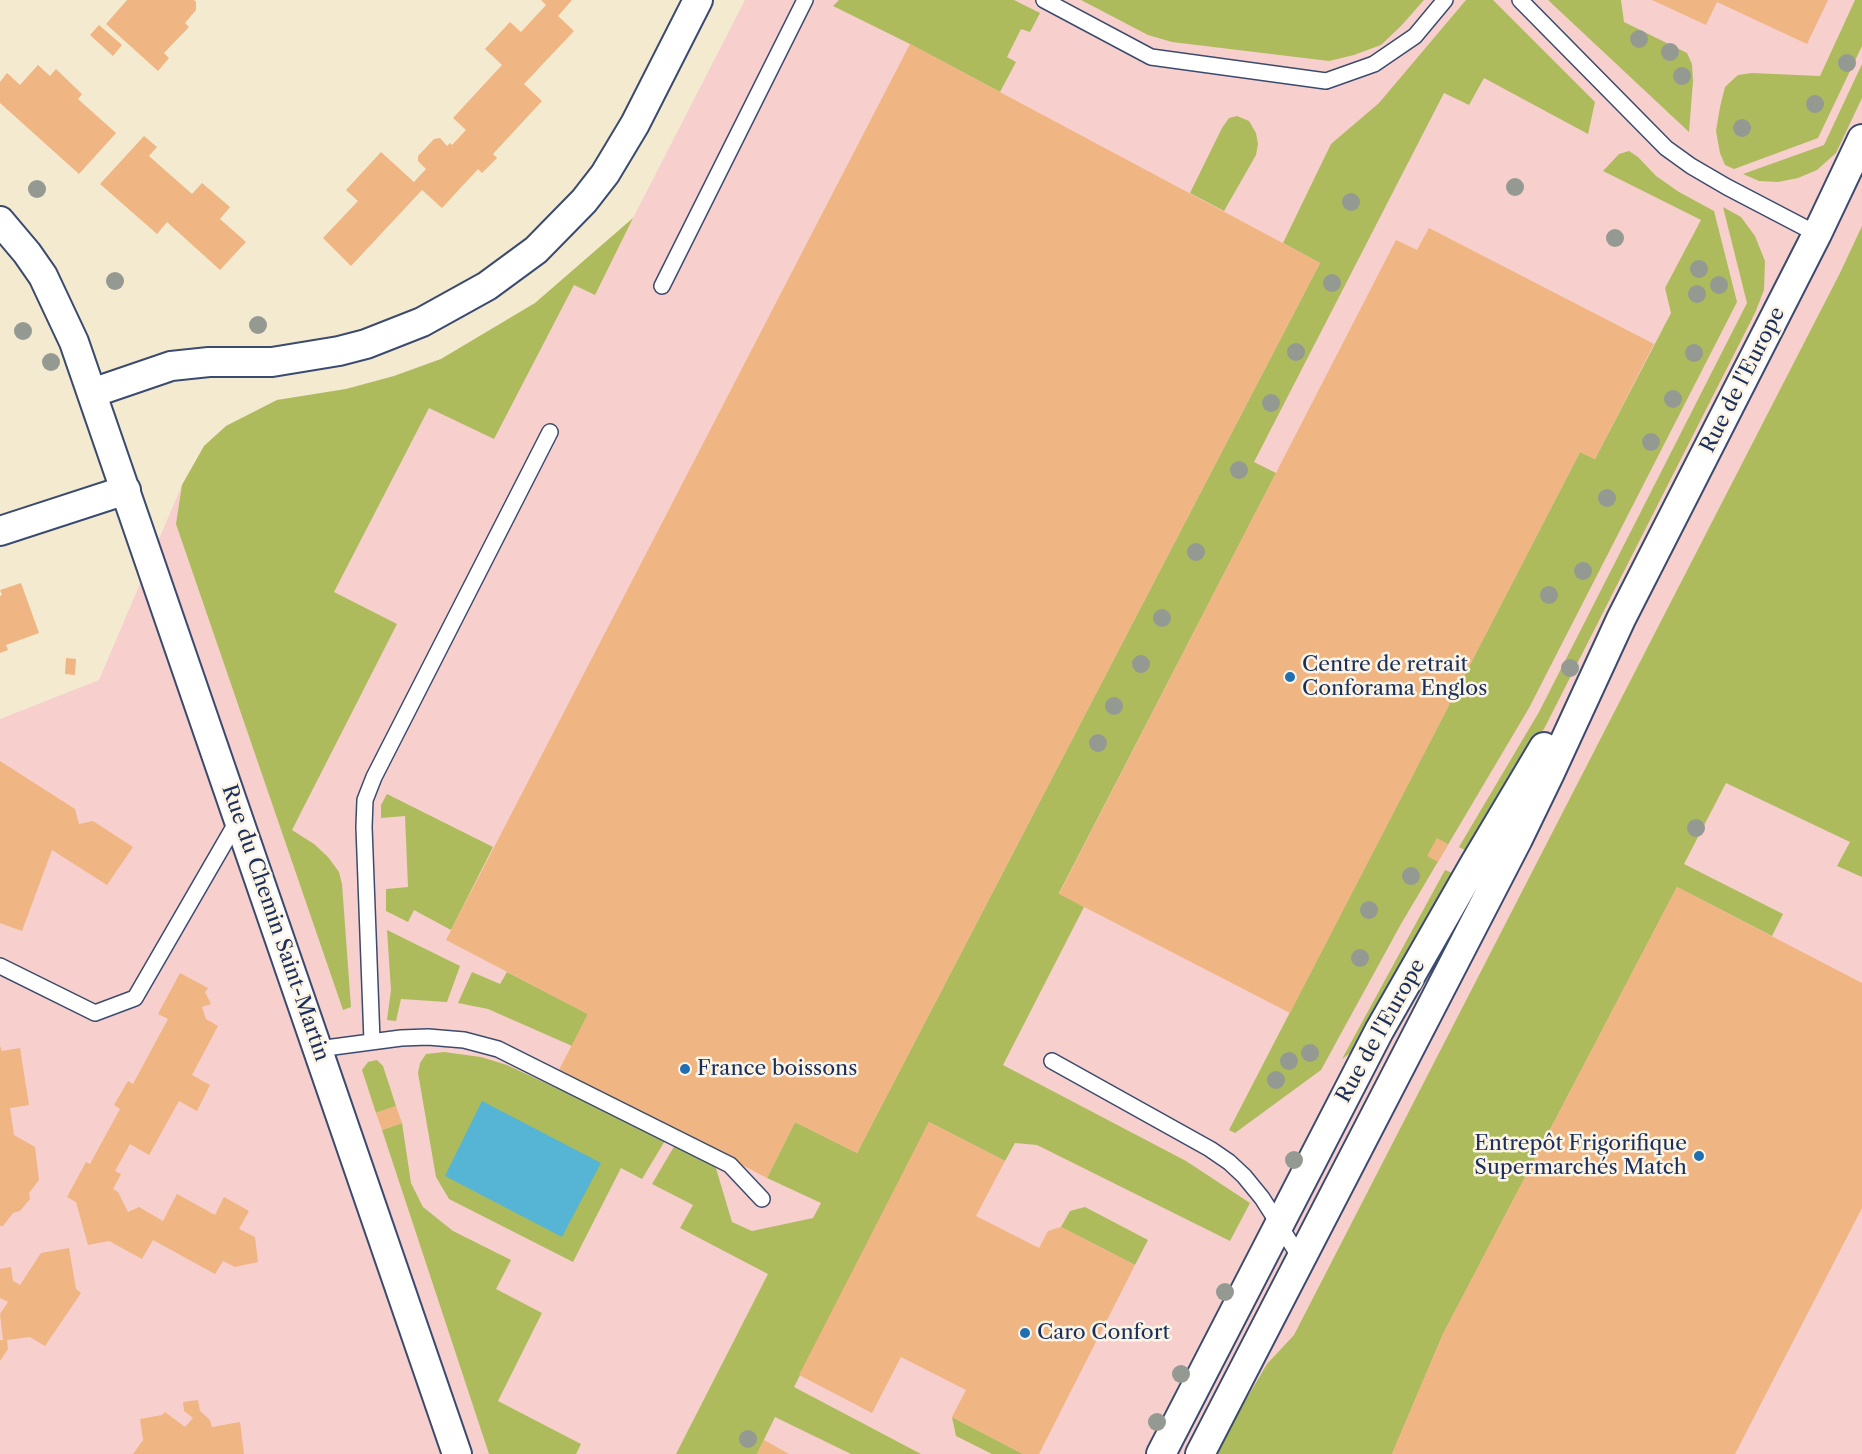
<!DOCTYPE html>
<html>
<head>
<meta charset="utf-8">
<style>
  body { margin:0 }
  canvas { display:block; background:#f3ead0 }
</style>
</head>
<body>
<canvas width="1862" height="1454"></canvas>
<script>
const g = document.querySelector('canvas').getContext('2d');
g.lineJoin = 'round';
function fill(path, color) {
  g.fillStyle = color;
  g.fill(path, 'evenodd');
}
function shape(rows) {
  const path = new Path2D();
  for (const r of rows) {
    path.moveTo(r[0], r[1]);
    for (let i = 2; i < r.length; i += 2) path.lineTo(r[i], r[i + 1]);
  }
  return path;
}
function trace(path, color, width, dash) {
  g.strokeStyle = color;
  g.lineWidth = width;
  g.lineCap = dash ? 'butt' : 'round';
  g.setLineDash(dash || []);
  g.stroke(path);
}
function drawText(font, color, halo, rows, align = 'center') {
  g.font = font + ' "Libre Caslon Text",serif';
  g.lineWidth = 5;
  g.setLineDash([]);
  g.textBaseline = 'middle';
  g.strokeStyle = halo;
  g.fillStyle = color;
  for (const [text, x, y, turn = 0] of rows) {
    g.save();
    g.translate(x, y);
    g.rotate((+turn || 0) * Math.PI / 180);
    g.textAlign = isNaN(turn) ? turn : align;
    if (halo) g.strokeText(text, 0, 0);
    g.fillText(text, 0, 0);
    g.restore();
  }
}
fill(shape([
  [745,0,1862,0,1862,1454,0,1454,0,719,99,680,182,485,204,446,226,426,277,400,346,389,394,376,441,359,535,303,633,218]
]), '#f7d0cd');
fill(shape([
  [839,0,1014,0,1040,13,1030,32,1021,29,1007,57,1016,62,1000,92,910,44,833,6],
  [1081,0,1424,0,1401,26,1381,45,1354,55,1329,61,1172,42,1148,35],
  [1466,0,1493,0,1595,102,1588,134,1484,78,1469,105,1444,93,1254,462,1276,473,1059,893,1084,907,1003,1065,1186,1161,1250,1203,1230,1241,1037,1145,1015,1143,1005,1161,929,1122,794,1387,921,1454,851,1454,775,1417,757,1454,676,1454,768,1274,680,1228,693,1205,652,1184,675,1145,715,1165,732,1222,752,1231,813,1218,821,1203,767,1178,795,1122,857,1153,1320,263,1283,243,1331,144,1379,103],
  [1548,0,1621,0,1624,22,1687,53,1692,64,1693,81,1689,132],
  [1855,0,1862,0,1862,46,1818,138,1734,169,1725,165,1720,153,1716,131,1720,107,1725,87,1738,75,1752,73,1820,76],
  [1862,64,1862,98,1836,153,1817,170,1798,178,1778,182,1759,181,1743,174,1824,145],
  [1237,116,1249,121,1256,133,1258,144,1256,155,1224,211,1190,193,1222,128,1229,118],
  [1629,151,1638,157,1656,176,1679,192,1714,211,1737,302,1529,708,1401,924,1321,1070,1235,1133,1229,1130,1580,452,1595,459,1671,313,1665,288,1701,220,1603,171,1619,154],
  [1723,207,1741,217,1755,236,1765,261,1764,290,1755,313,1545,727,1470,853,1459,847,1539,712,1747,303],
  [633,218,595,295,574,285,494,439,429,408,334,592,397,624,292,830,314,844,328,857,339,872,342,884,351,1007,343,1010,176,524,182,485,204,446,226,426,277,400,346,389,394,376,441,359,535,303],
  [1862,226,1862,877,1837,866,1850,842,1726,783,1684,864,1783,914,1772,936,1677,887,1443,1334,1392,1454,1214,1454,1267,1364,1294,1335,1840,273],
  [387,794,493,847,451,930,414,910,408,922,386,911,386,889,408,887,405,816,381,818,381,805],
  [1445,870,1457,875,1360,1046,1342,1059],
  [387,930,460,966,447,1002,401,999,396,1021,387,1020,391,990],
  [472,972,500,984,507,972,588,1014,572,1046,488,1009,458,1003],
  [444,1052,481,1057,507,1065,666,1139,642,1179,621,1168,573,1262,449,1199,436,1177,418,1073,420,1063,426,1054],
  [377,1060,383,1066,396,1106,376,1113,362,1070,368,1062],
  [402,1123,411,1183,423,1207,453,1231,511,1260,496,1289,542,1313,498,1401,581,1444,576,1454,489,1454,382,1130],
  [1085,1207,1148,1240,1135,1265,1061,1227,1070,1211],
  [952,1417,1023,1454,992,1454,956,1436]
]), '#adbb5d');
fill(shape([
  [482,1101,601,1163,562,1237,445,1176]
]), '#56b4d5');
fill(shape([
  [127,0,194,0,196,2,196,10,185,23,189,27,164,53,169,58,158,71,106,24],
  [541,0,572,0,558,16,574,31,524,84,542,101,493,154,497,158,482,173,478,169,442,208,422,190,351,266,323,238,358,201,346,190,381,152,414,182,426,169,418,161,418,156,434,139,440,138,447,146,450,143,452,145,466,130,453,118,502,65,485,49,510,22,521,32,546,5],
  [1652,0,1828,0,1807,44,1717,2,1706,25],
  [99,25,122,45,113,56,90,35],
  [910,44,1320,263,857,1153,795,1122,767,1178,559,1070,588,1014,446,940],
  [38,65,50,76,56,69,82,94,78,99,116,133,79,174,0,103,0,82,7,73,20,85],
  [144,136,157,147,149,156,192,194,202,183,230,207,220,219,246,242,220,270,167,222,157,234,100,184],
  [1429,228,1654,344,1595,459,1580,452,1290,1013,1059,894,1396,240,1417,250],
  [21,583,39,633,6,645,8,650,0,653,0,596,2,595,0,590],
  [66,658,76,659,75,675,65,674],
  [0,761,75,809,79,824,93,821,133,847,107,885,52,850,22,931,0,923],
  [1437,838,1448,844,1438,862,1427,856],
  [1677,887,1862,983,1862,1208,1735,1454,1392,1454,1443,1334],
  [180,973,208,988,205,992,211,1004,202,1007,206,1019,218,1026,192,1075,210,1085,197,1111,179,1101,149,1155,130,1144,115,1171,121,1174,113,1189,118,1192,128,1212,139,1207,163,1221,177,1194,215,1215,224,1197,249,1211,239,1229,255,1237,258,1262,235,1267,223,1261,215,1274,153,1240,142,1259,109,1241,88,1245,76,1202,67,1197,86,1162,90,1164,120,1109,114,1105,128,1081,133,1084,168,1019,158,1014],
  [0,1046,2,1051,20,1048,29,1105,10,1108,14,1135,35,1147,39,1180,29,1193,30,1199,20,1211,13,1213,3,1226,0,1226],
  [396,1106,402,1123,382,1130,376,1113],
  [929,1122,1005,1161,976,1216,1039,1248,1048,1231,1061,1227,1135,1265,1039,1454,1023,1454,952,1417,966,1390,901,1357,872,1413,799,1375],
  [69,1248,76,1289,81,1293,45,1346,30,1337,7,1340,8,1349,0,1361,0,1340,3,1340,0,1314,8,1302,0,1298,0,1269,11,1267,13,1281,20,1285,41,1253],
  [198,1400,200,1411,210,1420,212,1427,240,1422,244,1454,133,1454,143,1440,140,1419,162,1415,165,1412,185,1427,193,1418,184,1411,183,1402],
  [764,1440,789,1454,757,1454]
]), '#efb582');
const service = shape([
  [1044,0,1151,57,1326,81,1374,64,1415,36,1445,0],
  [1520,0,1666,148,1691,166,1727,187,1817,234],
  [662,286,805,0],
  [0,966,95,1013,135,998,239,818],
  [372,1041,364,827,365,800,374,777,550,432],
  [318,1049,401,1038,428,1037,464,1040,498,1049,730,1165,762,1199],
  [1052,1061,1210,1149,1229,1162,1244,1176,1262,1198,1301,1259]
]);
const minor = shape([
  [0,221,27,253,43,276,74,342,457,1454],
  [92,393,171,366,209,362,272,362,339,351,366,344,422,322,487,286,536,250,584,201,605,174,635,124,698,0],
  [0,531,126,490],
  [1161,1454,1379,1031,1475,863,1544,747],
  [1200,1454,1518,839,1550,773,1621,619,1817,234,1862,139]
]);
trace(service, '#3b4b6f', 18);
trace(minor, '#3b4b6f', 32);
trace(service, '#fff', 15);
trace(minor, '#fff', 28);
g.fillStyle = '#949a91';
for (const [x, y] of [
  [1639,39],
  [1670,52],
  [1847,63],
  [1682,76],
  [1815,104],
  [1742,128],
  [1515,187],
  [37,189],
  [1351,202],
  [1615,238],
  [1699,269],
  [115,281],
  [1332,283],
  [1719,285],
  [1697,294],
  [258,325],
  [23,331],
  [1296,352],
  [1694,353],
  [51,362],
  [1673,399],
  [1271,403],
  [1651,442],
  [1239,470],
  [1607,498],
  [1196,552],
  [1583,571],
  [1549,595],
  [1162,618],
  [1141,664],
  [1570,668],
  [1114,706],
  [1098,743],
  [1696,828],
  [1411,876],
  [1369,910],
  [1360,958],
  [1310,1053],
  [1289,1061],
  [1276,1080],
  [1294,1160],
  [1225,1292],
  [1181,1374],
  [1157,1422],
  [748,1439]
]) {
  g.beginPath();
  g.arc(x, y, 9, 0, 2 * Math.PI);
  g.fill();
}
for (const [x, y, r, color] of [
  [1290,677,6,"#1f6fb2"],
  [685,1069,6,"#1f6fb2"],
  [1699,1156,6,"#1f6fb2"],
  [1025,1333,6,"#1f6fb2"]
]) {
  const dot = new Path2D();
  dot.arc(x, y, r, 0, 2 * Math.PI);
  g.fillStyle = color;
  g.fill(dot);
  trace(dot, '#fcf5e5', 2);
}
drawText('21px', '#1b2f5e', '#fcf5e5', [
  ["Rue de l'Europe",1743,380,-63],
  ["Rue du Chemin Saint-Martin",275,923,71],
  ["Rue de l'Europe",1381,1031,-61]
]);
drawText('21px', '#1b2f5e', '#fcf5e5', [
  ["Centre de retrait",1302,665],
  ["Conforama Englos",1302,689],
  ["France boissons",697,1069],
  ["Entrepôt Frigorifique",1687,1144,"right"],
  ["Supermarchés Match",1687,1168,"right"],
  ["Caro Confort",1037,1333]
], 'left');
</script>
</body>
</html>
